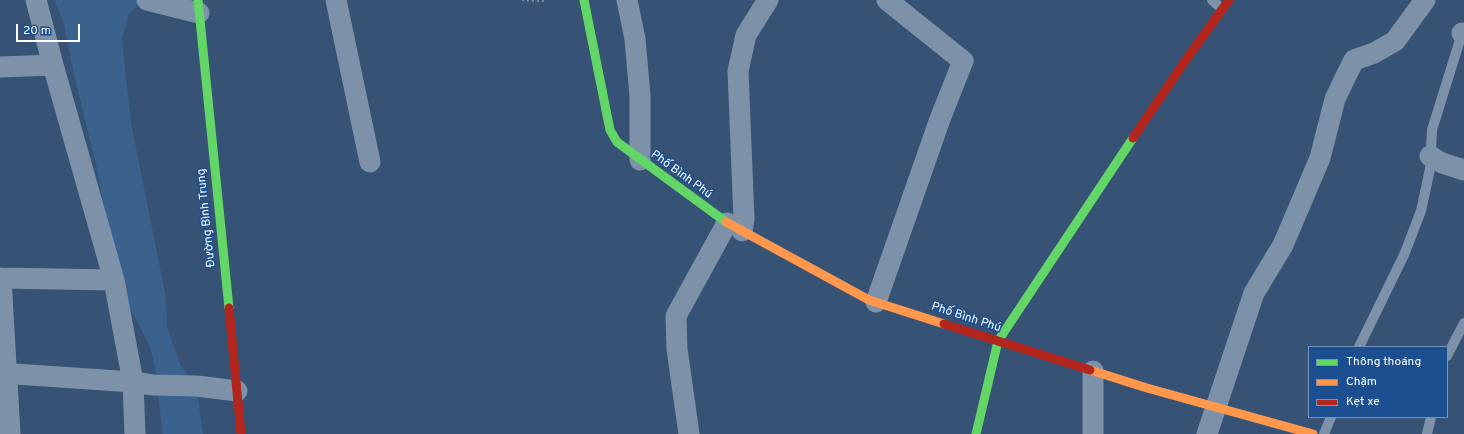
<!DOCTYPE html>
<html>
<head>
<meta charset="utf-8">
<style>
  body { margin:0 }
  #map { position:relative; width:1464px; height:434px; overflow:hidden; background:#365274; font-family:Overpass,sans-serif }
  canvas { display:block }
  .legend { position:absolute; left:1308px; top:346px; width:140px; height:72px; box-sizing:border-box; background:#1b4f8f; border:1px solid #7695bc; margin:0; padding:5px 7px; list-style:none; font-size:12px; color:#fff }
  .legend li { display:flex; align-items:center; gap:8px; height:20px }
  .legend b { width:20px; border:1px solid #7695bc }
  .scale { position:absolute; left:16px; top:24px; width:64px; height:18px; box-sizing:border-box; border:2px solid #fff; border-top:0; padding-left:5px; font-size:12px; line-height:14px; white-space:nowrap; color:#fff; -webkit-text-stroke:3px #1b4f8f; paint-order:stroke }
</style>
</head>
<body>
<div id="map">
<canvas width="1464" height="434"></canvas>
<ul class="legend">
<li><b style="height:5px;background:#63d668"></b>Thông thoáng</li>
<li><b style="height:5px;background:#ff974d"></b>Chậm</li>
<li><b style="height:5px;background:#b3261e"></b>Kẹt xe</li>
</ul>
<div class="scale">20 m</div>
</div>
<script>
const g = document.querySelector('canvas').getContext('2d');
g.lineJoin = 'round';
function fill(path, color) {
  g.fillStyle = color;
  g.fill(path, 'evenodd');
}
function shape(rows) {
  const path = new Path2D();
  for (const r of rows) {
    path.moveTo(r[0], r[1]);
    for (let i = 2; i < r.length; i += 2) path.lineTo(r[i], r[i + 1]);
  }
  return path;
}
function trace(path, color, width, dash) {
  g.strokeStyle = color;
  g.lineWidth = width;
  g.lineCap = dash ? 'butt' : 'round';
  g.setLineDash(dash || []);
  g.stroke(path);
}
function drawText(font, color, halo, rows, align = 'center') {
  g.font = font + ' Overpass,sans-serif';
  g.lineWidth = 3;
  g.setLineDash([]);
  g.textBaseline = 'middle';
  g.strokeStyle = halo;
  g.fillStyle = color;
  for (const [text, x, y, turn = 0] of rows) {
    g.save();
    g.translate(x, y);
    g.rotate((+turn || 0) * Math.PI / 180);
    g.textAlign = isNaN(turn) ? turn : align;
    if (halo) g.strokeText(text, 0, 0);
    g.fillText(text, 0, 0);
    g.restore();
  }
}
fill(shape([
  [54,0,138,0,137,6,129,14,122,39,131,123,166,298,167,327,180,364,197,390,203,434,162,434,157,376,150,347,133,313,128,308,113,256,97,169,74,75,63,20]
]), '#3b618d');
trace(shape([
  [522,0,541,1,546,0]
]), '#7d92a8', 2.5, [2, 3]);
trace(shape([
  [1212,0,1222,9],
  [1359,347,1404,255,1421,211,1430,169,1432,130,1463,30],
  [1447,356,1464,323],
  [1324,434,1331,417],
  [1427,434,1431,417]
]), '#7d92a8', 10);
trace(shape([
  [36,0,53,65,114,280,133,382,135,434],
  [147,0,199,13],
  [336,0,370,162],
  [627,0,635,39,640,96,640,160],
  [1462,33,1464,34],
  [0,67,53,65],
  [1430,156,1442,163,1464,170],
  [742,231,744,219,738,71,746,35,768,0],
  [0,278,114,280],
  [1,278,10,434],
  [876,302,940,119,963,61,887,0],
  [1093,371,1093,434],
  [0,373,133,382,153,385,197,386,237,391],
  [689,434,677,349,676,316,727,223],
  [1207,434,1254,293,1283,245,1320,158,1335,99,1346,76,1354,60,1374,53,1395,41,1425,0]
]), '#7d92a8', 21);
trace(shape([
  [198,0,229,308],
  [584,0,610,130,617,142,726,222],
  [976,434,998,341,1133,138]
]), '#63d668', 9);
trace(shape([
  [726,222,869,300,944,324],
  [1090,370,1147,388,1313,434]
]), '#ff974d', 9);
trace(shape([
  [1133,138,1185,61,1229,0],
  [229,308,241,434],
  [944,324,1090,370]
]), '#b3261e', 9);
drawText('12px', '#fff', '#1b4f8f', [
  ["Phố Bình Phú",681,175,36],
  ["Đường Bình Trung",207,218,-96],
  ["Phố Bình Phú",966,318,18]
]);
</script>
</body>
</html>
